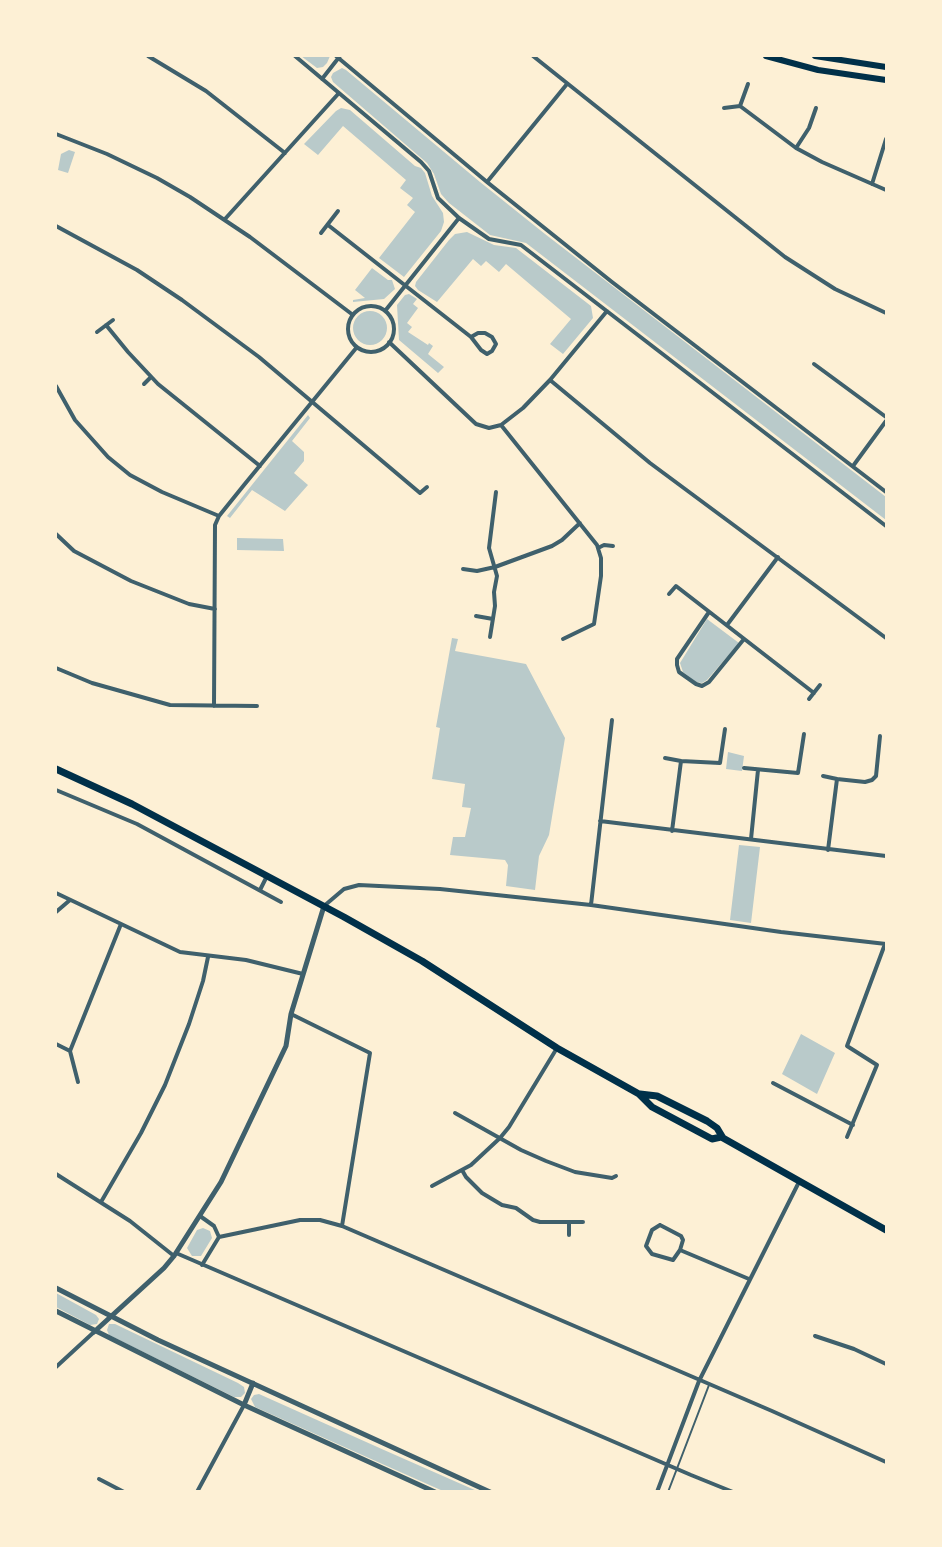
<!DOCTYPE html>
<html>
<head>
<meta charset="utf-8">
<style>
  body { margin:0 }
  #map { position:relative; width:942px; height:1547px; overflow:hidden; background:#fdf0d5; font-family:Rubik,sans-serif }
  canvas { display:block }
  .frame { position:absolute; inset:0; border:57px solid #fdf0d5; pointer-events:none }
</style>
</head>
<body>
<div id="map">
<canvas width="942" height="1547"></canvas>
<div class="frame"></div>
</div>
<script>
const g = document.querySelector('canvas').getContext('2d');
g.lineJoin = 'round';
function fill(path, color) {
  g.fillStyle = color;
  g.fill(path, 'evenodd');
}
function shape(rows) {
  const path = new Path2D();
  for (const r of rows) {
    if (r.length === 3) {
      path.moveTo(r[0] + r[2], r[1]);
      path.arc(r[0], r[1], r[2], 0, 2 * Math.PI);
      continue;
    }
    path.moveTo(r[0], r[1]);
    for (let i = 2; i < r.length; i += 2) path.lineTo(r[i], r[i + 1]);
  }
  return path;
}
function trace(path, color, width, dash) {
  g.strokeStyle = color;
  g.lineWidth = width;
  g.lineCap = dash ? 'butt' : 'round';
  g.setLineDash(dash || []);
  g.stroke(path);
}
fill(shape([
  [301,56,330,56,327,63,323,67,317,68],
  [342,68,346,70,480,182,545,234,886,497,886,520,526,243,490,235,449,203,441,194,434,174,427,163,333,82,331,77,333,73],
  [341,108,350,110,415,166,421,168,425,173,432,196,443,213,444,222,441,231,404,277,379,258,415,212,407,205,413,198,400,188,406,180,343,126,318,155,304,144,336,111],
  [69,150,75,152,68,173,58,170,61,154],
  [467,232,494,245,516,248,591,306,593,318,563,354,550,344,571,319,506,264,499,272,486,261,481,266,473,259,437,302,418,290,415,286,416,282,449,240,455,234],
  [372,268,388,280,392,280,395,289,384,299,353,302,353,300,365,298,355,290],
  [409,294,417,299,413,304,418,308,407,323,412,327,408,332,428,345,429,343,433,346,428,354,444,367,438,373,399,340,397,305,405,295],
  [370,328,17],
  [308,415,310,418,292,441,304,452,304,461,294,473,308,485,285,511,252,490,230,518,227,516],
  [237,538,283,539,284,551,237,550],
  [707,619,739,643,707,680,702,683,696,682,683,672,680,663],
  [452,638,458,639,455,651,526,664,565,738,549,835,539,856,535,890,506,886,508,865,505,860,450,855,453,837,465,837,471,808,462,807,465,784,432,779,440,728,436,727],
  [728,752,744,756,742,771,726,769],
  [739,845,760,847,751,923,730,920],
  [801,1034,835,1053,817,1094,782,1074],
  [203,1228,210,1231,212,1238,201,1256,192,1256,187,1248,197,1230],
  [56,1293,96,1315,99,1319,97,1324,90,1325,56,1307],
  [109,1324,115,1324,238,1383,244,1387,245,1393,241,1397,234,1397,109,1335,107,1330],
  [259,1394,384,1450,477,1491,443,1491,380,1463,255,1407,251,1399,254,1395]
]), '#b9caca');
trace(shape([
  [668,1492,709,1385]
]), '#3f606c', 2);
trace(shape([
  [148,56,206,91,285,153],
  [295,56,421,162,429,171,438,198,459,218,489,239,521,245,886,526],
  [336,56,487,182,612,282,886,492],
  [533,56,785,257,835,289,886,313],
  [322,79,340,56],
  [740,106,748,84],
  [724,108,740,106,796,148,822,162,886,190],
  [56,134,107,154,157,178,190,197,250,237,353,315],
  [796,148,809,128,816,108],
  [487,182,567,84],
  [872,184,886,139],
  [225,219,339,93],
  [328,225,471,337,481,350,487,354,492,351,496,344,492,337,485,333,478,333,471,337],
  [56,226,137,270,182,300,259,357,420,493,427,487],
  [321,233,338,211],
  [371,329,23],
  [385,311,459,218],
  [106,325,128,352,158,384,260,466],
  [97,332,113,320],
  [389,342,476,424,489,428,501,425,523,408,550,380,607,311],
  [814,364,886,417],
  [550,380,650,463,886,638],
  [144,384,151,377],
  [56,386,75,420,108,457,130,475,162,492,219,516],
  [501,425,597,545,601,558,601,576,594,624,563,639],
  [853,466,886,421],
  [56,534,74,551,131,581,189,604,215,609],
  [598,548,604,545,613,546],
  [463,569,477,571,495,567,552,546,562,540,580,523],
  [669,594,676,586,814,693],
  [709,612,677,659,677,665,679,672,696,684,702,686,709,682,744,639],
  [476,616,493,619],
  [727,625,778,557],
  [490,637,495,606,494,592,497,576,489,548,496,492],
  [56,668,92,683,170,705,257,706],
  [809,699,820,685],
  [214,706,215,525,219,516,244,485,357,347],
  [665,758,681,761],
  [744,768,798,773,804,734],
  [823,776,837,779],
  [56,790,137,824,281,902],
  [600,821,886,856],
  [672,831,681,761,720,763,725,729],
  [751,839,758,770],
  [828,850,837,779,865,782,872,780,876,776,880,736],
  [260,890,267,876],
  [56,893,180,952,246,960,303,974],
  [591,905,612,720],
  [324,906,344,889,359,885,440,889,591,905,781,932,886,944],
  [56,912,70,900],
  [291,1014,370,1053,342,1226],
  [56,1044,70,1051],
  [78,1082,70,1051,121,924],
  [773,1083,853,1125],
  [455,1113,521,1150,546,1161,575,1172,612,1178,616,1176],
  [847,1137,877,1065,847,1046,885,944],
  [462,1170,466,1177,482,1193,502,1205,516,1208,533,1220,540,1222,583,1222],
  [56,1174,130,1221,174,1256],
  [432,1186,471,1165,500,1138,509,1127,557,1048],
  [101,1202,141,1133,165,1085,189,1024,203,981,208,957],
  [200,1216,214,1226,219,1237,202,1265],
  [660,1225,681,1236,683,1240,680,1250,673,1260,652,1254,646,1246,652,1230,660,1225],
  [569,1235,569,1223],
  [219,1237,300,1220,320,1220,342,1226,772,1411,886,1462],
  [680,1250,749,1279],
  [176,1253,691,1475,733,1492],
  [815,1336,854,1349,886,1364],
  [56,1367,94,1332],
  [99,1479,124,1492],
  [197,1492,244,1405],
  [657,1492,699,1381,799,1182]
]), '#3f606c', 4);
trace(shape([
  [56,1288,158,1340,490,1492],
  [56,1311,244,1405,435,1492],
  [94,1332,164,1268,174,1256,221,1182,286,1046,291,1014,324,906],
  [244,1405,253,1383]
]), '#3f606c', 5);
trace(shape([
  [766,56,818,70,886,80],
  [815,56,886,67]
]), '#003049', 6);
trace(shape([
  [56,769,132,804,344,917,422,961,557,1048,639,1094,652,1107,712,1139,721,1137],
  [640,1094,657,1096,707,1121,717,1128,723,1138,886,1230]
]), '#003049', 7);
</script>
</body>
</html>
